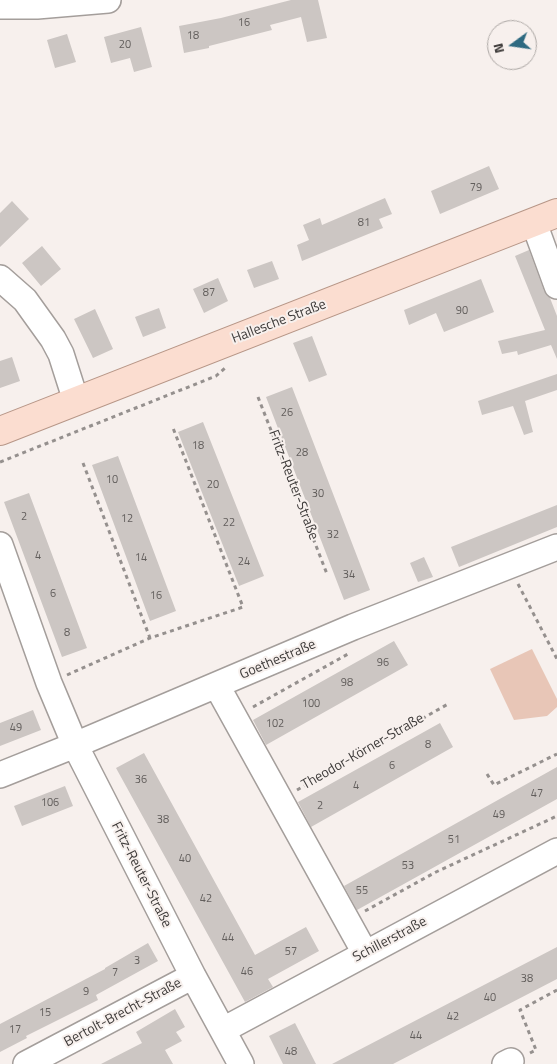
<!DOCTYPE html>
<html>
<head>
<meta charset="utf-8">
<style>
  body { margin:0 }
  #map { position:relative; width:557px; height:1064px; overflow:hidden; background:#f7f0ed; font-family:"Titillium Web",sans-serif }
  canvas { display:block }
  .north { position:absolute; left:487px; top:20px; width:50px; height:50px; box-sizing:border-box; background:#f7f0ed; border:1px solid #ada8a5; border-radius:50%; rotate:256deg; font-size:14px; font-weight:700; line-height:20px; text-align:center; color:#3e3b3a }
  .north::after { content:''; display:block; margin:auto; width:18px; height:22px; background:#2e6a81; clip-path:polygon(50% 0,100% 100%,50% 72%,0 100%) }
</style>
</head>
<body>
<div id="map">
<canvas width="557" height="1064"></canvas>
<div class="north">N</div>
</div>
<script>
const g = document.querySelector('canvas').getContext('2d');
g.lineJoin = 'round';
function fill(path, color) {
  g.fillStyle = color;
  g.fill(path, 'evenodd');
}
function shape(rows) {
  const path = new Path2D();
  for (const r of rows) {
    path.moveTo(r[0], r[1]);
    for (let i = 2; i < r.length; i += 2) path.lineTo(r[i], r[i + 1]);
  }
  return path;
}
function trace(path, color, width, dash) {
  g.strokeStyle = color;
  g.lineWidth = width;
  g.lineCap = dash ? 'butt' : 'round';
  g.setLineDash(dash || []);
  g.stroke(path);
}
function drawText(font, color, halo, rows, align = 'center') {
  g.font = font + ' "Titillium Web",sans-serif';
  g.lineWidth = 4;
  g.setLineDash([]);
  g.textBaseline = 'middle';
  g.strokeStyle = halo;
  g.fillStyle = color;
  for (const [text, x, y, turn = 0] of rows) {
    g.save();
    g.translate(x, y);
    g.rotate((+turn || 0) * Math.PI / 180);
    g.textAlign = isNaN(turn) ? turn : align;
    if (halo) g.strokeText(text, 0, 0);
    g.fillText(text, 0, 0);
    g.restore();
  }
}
fill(shape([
  [532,649,557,699,557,707,547,716,514,720,490,669]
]), '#e8c6b7');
fill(shape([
  [291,0,318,0,327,38,307,42,301,17,270,25,272,30,209,46,209,48,184,53,179,26,221,18],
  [141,27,152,67,134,72,130,58,111,63,104,37],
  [67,34,76,62,55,68,47,40],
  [489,166,499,189,440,214,431,191],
  [385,198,392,214,379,219,383,228,302,261,297,245,309,240,303,225,320,218,322,225],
  [12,201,29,219,0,247,0,213],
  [42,246,61,269,41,286,22,263],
  [529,250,544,291,550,298,557,316,557,359,551,345,518,355,517,351,502,354,498,341,545,330,515,256],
  [272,261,279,279,254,288,247,270],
  [218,278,228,301,204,313,193,289],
  [481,279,494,312,444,332,436,313,409,325,404,310],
  [159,308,166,328,143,337,135,317],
  [95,309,113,349,93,358,74,319],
  [312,336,327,375,309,382,293,343],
  [12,357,20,381,0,388,0,361],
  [557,374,557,390,525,401,533,432,524,435,513,406,482,415,478,401],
  [292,387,370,590,344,600,266,397],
  [203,422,264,576,239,586,178,432],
  [118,456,176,611,150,621,92,465],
  [29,493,87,648,62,657,4,502],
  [557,505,557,527,459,567,451,547],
  [424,557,433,577,418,582,410,563],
  [394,641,408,665,266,745,253,720],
  [33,710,41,730,0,746,0,723],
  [440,723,453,747,311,827,298,802],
  [144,753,255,955,306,927,319,951,268,979,273,987,245,1002,116,768],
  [557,767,557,799,357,910,344,886],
  [65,786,73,806,22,826,14,806],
  [148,943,158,961,96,995,98,1000,26,1036,27,1038,0,1052,0,1024,105,969,105,968],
  [557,947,557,979,393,1064,332,1064],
  [175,1009,185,1027,176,1032,182,1041,165,1050,173,1064,101,1064,142,1043,136,1032],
  [295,1023,316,1064,283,1064,269,1036]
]), '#ccc6c3');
const minor = shape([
  [0,6,37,6,108,0],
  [534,223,557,286],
  [0,278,25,300,53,339,61,354,76,401],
  [0,545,49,683,75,745,193,976,241,1064],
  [217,686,365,953],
  [0,775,75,745,353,627,557,547],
  [223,1030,557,851],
  [26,1064,193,976],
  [505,1064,511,1061]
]);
const major = shape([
  [0,431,557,213]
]);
trace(minor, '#a49e9b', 28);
trace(major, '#b79687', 30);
trace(shape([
  [258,397,327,574],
  [0,462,216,376,225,368],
  [83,463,150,638],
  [518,584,557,659],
  [67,675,150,638,243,607,173,428],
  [253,707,348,654],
  [487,774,494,785,557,754],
  [297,790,448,704],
  [365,911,436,872,557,816],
  [530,1053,536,1050,520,1010,557,990]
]), '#95908e', 3, [4, 4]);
trace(minor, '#fff', 25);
trace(major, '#fbddd0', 28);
drawText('11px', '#625e5c', null, [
  ["16",244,23],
  ["18",193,36],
  ["20",125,45],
  ["79",476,188],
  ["81",364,223],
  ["87",209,293],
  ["90",462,311],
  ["26",287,413],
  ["18",198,446],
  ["28",302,453],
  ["10",112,480],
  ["20",213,485],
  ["30",318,494],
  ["2",24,517],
  ["12",127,519],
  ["22",229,523],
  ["32",333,535],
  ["4",38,556],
  ["14",141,558],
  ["24",244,562],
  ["34",349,575],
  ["6",53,594],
  ["16",156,596],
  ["8",67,633],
  ["96",383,663],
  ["98",347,683],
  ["100",311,704],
  ["102",275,724],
  ["49",16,728],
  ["8",428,745],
  ["6",392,766],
  ["36",141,780],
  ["4",356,786],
  ["47",537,794],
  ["106",50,803],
  ["2",320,806],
  ["49",499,815],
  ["38",163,820],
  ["51",454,840],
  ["40",185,859],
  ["53",408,866],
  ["55",362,891],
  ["42",206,899],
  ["44",228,938],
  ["57",291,952],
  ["3",137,961],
  ["46",247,972],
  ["7",115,973],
  ["38",527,979],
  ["9",86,992],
  ["40",490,998],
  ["15",45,1013],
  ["42",453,1017],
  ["17",15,1030],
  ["44",416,1036],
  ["48",291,1052]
]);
drawText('14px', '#3e3b3a', '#f7f0ed', [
  ["Hallesche Straße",279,322,-21],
  ["Fritz-Reuter-Straße",293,485,69],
  ["Goethestraße",278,660,-23],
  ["Theodor-Körner-Straße",363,752,-30],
  ["Fritz-Reuter-Straße",141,875,63],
  ["Schillerstraße",390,940,-28],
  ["Bertolt-Brecht-Straße",123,1013,-28]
]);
</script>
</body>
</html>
